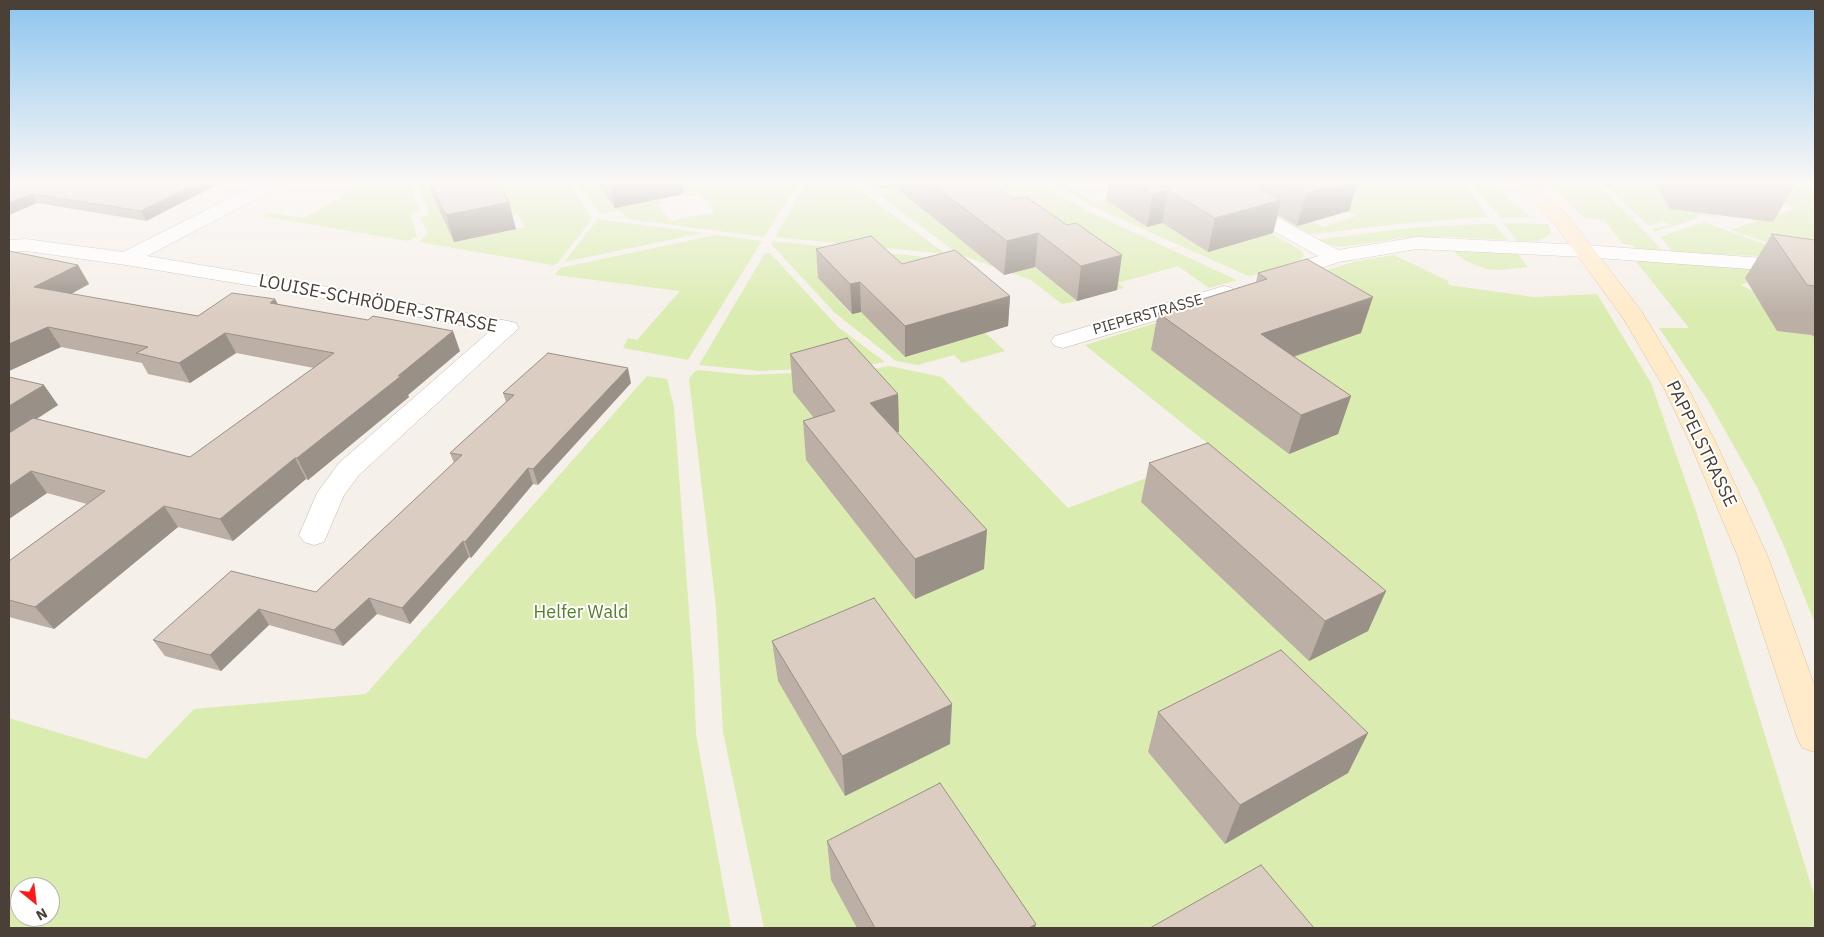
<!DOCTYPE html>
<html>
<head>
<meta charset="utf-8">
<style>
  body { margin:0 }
  #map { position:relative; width:1824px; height:937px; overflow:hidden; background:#f6f0ea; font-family:"IBM Plex Sans",sans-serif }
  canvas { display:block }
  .frame { position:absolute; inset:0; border:10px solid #4a4037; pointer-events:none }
  .north { position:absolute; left:10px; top:877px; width:50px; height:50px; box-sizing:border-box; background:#fff; border:1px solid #b7b3af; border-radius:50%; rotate:151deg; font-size:14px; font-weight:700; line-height:20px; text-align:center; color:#4a4037 }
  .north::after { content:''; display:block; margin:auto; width:18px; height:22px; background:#ff1917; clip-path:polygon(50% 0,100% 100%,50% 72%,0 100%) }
</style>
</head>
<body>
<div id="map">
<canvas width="1824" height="937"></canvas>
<div class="frame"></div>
<div class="north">N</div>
</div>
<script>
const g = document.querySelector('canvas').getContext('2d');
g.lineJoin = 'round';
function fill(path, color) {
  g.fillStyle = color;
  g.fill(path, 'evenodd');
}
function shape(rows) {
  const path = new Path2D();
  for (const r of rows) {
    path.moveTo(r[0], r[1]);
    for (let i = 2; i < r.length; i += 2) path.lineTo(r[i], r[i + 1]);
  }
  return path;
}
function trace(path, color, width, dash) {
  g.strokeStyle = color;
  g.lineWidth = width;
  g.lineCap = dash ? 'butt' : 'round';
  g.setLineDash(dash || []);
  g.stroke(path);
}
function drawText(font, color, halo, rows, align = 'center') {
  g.font = font + ' "IBM Plex Sans",sans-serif';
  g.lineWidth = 4;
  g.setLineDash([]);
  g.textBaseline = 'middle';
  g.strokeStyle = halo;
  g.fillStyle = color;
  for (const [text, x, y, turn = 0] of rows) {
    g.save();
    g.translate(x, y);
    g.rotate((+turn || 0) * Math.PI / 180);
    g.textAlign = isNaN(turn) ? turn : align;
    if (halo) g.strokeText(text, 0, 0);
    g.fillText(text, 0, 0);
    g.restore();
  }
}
fill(shape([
  [365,183,409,183,420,211,410,213,417,236,408,241,261,216,270,213,304,218],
  [418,183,468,183,431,190,472,238,525,227,518,214,510,216,483,183,569,183,592,219,557,264,553,265,418,242,428,234,420,217,429,215],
  [578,183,611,183,659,199,662,203,658,205,671,221,715,211,700,194,687,197,684,193,655,183,798,183,764,237,628,219,619,210,602,214,599,212],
  [807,183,850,183,946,254,775,237],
  [863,183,875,183,882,189,895,186,966,244,982,240,1035,267,1077,301,1062,304,1031,280,958,254],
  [946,183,1036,183,1090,212,1237,280,1209,288,1178,266,1118,283,1124,288,1117,290,1073,257],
  [1052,183,1064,183,1095,202,1106,199,1147,226,1162,223,1208,252,1157,183,1183,183,1302,251,1304,256,1300,260,1290,264,1251,276,1246,275,1096,208],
  [1210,183,1268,183,1268,198,1323,227,1357,216,1307,191,1325,183,1463,183,1478,202,1487,217,1417,222,1305,235],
  [1472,183,1490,183,1531,217,1501,218],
  [1550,183,1594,183,1625,211,1663,251,1636,249,1632,245,1623,244,1604,220,1584,218],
  [1602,183,1656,183,1670,209,1716,215,1717,217,1698,215,1698,218,1655,232,1652,229,1671,225,1662,221,1649,226],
  [1784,183,1815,190,1815,251,1772,244,1730,230,1757,221,1751,218,1775,215,1795,208,1780,203],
  [598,219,703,233,564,262],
  [1703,222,1773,247,1800,258,1673,252,1660,237],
  [1503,223,1548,224,1551,232,1545,238,1538,241,1518,242],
  [1477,224,1494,224,1508,240,1448,237,1402,238,1340,247,1313,240,1409,228],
  [715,235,762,241,688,360,623,348,628,338,637,340,680,291,555,275,560,268],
  [773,241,954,260,933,285,1005,351,962,363,954,355,918,365,896,361,835,313,771,244],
  [818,278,961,340,905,357,861,312,851,314],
  [1454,249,1517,253,1528,267,1500,270,1486,269,1466,261,1456,254],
  [765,253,770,253,838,327,885,362,862,366,760,371,699,365],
  [1394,255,1448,281,1449,285,1533,297,1597,294,1651,383,1696,511,1815,898,1815,928,764,928,723,732,716,607,689,379,694,372,698,370,748,375,868,370,889,366,942,377,1068,508,1217,451,1085,345,1353,262],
  [1250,309,1360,333,1312,350],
  [1151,350,1337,434,1289,453],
  [1148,752,1348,773,1225,844],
  [1634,259,1781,270,1741,285,1753,291,1815,336,1815,623,1783,544,1758,489,1709,402,1659,328,1689,328],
  [647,376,667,379,674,407,694,679,696,734,731,928,9,928,9,718,146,759,194,709,366,694],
  [20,887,50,887,50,917,20,917]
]), '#daecb0');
const street = shape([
  [260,183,282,183,279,187,147,256,302,282,508,321,516,323,519,328,359,475,344,495,324,542,314,545,304,542,299,535,317,493,339,463,490,331,302,294,126,265,26,251,9,252,9,240,26,239,123,252,260,183],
  [1192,183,1214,183,1338,250,1417,237,1585,245,1776,259,1815,259,1815,271,1776,271,1585,257,1417,249,1339,262,1279,282,1272,280,1268,276,1272,272,1318,256,1195,187,1192,183],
  [1224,286,1232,288,1235,293,1232,298,1063,348,1055,346,1051,341,1055,336,1224,286]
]);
const secondary = shape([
  [1518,183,1537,183,1570,218,1642,312,1688,388,1717,445,1768,557,1815,687,1815,752,1802,748,1797,737,1738,557,1691,445,1664,388,1623,318,1556,226,1518,183]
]);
trace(street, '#c2b7ab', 1);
trace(secondary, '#dcc199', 1);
fill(street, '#fff');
fill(secondary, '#ffebca');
fill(shape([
  [9,183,220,183,146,221,37,203],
  [428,183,430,183,516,229,454,242,430,190],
  [597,183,682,183,684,194,615,208],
  [875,183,991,183,1117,290,1077,301,1035,267,1004,275,894,186,882,189],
  [1109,183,1210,183,1212,184,1257,187,1258,183,1357,183,1349,211,1297,226,1278,215,1273,233,1208,252,1162,223,1147,227,1106,200],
  [1656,183,1796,183,1773,222,1670,209],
  [1772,234,1815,240,1815,337,1811,335,1777,331,1745,278],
  [816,249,902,264,1010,296,1008,326,905,357,861,312,852,314,818,278],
  [9,251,78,265,89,284,71,294,198,316,275,299,278,304,460,351,408,395,409,397,308,480,306,479,233,541,178,527,54,629,9,617,9,561,87,504,47,493,9,519,9,377,58,405,37,419,190,457,314,368,236,353,190,383,148,374,142,363,61,347,9,371],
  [1258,273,1361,333,1294,357,1351,396,1338,434,1289,454,1151,350,1158,313,1256,282],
  [790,354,898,394,899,432,897,432,984,569,915,599,806,460,803,421,814,418,793,392],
  [631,383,538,485,533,484,471,558,469,557,410,624,377,614,343,646,269,625,221,671,165,656,153,640,316,592,454,463,450,453,506,402,503,393],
  [1149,463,1386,591,1368,631,1309,661,1141,502],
  [772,641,950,744,845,796,778,681],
  [1158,712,1368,733,1348,773,1225,844,1148,752],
  [827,841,1035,928,857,928,831,880]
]), '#bcb0a6');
fill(shape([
  [198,183,220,183,146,221,141,211],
  [610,183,682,183,684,194,615,208],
  [882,183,894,183,894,186,882,189],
  [1344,183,1357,183,1349,211,1297,226,1306,193],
  [1168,190,1162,223,1147,227,1153,194],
  [32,194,37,203,9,215,9,203],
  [1281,200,1273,233,1208,252,1215,218],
  [509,202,516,229,454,242,446,215],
  [1038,233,1035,267,1004,275,1007,241],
  [1122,255,1117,290,1077,301,1081,266],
  [78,265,89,284,47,307,34,287],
  [860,282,861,312,852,314,850,284],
  [1010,296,1008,326,905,357,905,326],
  [1373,297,1361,333,1251,371,1261,334],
  [275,299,285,319,270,303],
  [48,327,61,347,9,371,9,344],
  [453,331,460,351,408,395,409,397,308,480,297,458],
  [225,333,236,353,190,383,179,363],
  [628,368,631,383,538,485,533,469],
  [44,385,58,405,9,436,9,406],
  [898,394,899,432,871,441,870,403],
  [1351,396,1338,434,1289,454,1301,415],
  [295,458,306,479,233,541,220,519],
  [528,468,533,484,471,558,465,542],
  [31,471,47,493,9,519,9,486],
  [164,506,178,527,54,629,35,607],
  [987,530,984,569,915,599,915,559],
  [463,541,469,557,410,624,402,608],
  [1386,591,1368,631,1309,661,1325,621],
  [369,598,377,614,343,646,334,630],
  [259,609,269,625,221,671,210,655],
  [952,704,950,744,845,796,842,756],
  [1368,733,1348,773,1225,844,1240,805],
  [1036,924,1035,928,1029,928]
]), '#999087');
const building = shape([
  [9,183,198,183,141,211,32,194,9,203,9,183],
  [430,183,498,183,509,202,446,215,430,183],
  [931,183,991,183,1014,199,1026,197,1067,225,1076,223,1122,255,1081,266,1038,233,1007,241,931,183],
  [1135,183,1210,183,1212,184,1215,183,1249,183,1281,200,1215,218,1168,190,1153,194,1135,183],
  [1286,183,1344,183,1306,193,1286,183],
  [1772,234,1815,240,1815,286,1807,285,1772,234],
  [871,236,902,264,955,250,1010,296,905,326,860,282,850,284,816,249,871,236],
  [9,251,78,265,34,287,198,316,232,293,275,299,270,303,368,320,373,316,453,331,398,376,401,376,297,458,295,458,220,519,164,506,35,607,9,600,9,561,105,491,31,471,9,486,9,433,33,418,190,457,334,353,225,333,179,363,136,353,148,347,48,327,9,344,9,251],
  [1307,259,1373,297,1261,334,1351,396,1301,415,1158,313,1267,279,1258,273,1307,259],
  [847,338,898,394,870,403,987,530,915,559,803,421,835,411,790,354,847,338],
  [548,353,628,368,533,469,528,468,465,542,463,541,402,608,369,598,334,630,259,609,210,655,153,640,231,571,316,592,462,455,450,453,514,395,503,393,548,353],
  [9,377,44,385,9,406,9,377],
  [1208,443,1386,591,1325,621,1149,463,1208,443],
  [874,598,952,704,842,756,772,641,874,598],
  [1281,650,1368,733,1240,805,1158,712,1281,650],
  [940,783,1036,924,1029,928,875,928,827,841,940,783],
  [1261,865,1314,928,1150,928,1261,865]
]);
fill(building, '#dbcdc1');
trace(building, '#999087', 1);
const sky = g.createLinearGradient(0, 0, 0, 314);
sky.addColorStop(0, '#8cc5ee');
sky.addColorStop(0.58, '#fbf8f6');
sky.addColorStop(1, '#fbf8f600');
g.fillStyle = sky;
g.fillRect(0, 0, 1824, 314);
drawText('15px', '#4a4037', '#fff', [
  ["PIEPERSTRASSE",1148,315,-16]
]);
drawText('18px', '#4a4037', '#fff', [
  ["LOUISE-SCHRÖDER-STRASSE",378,304,11],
  ["PAPPELSTRASSE",1701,444,64]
]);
drawText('18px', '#558125', '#fff', [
  ["Helfer Wald",581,613]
]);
</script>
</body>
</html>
